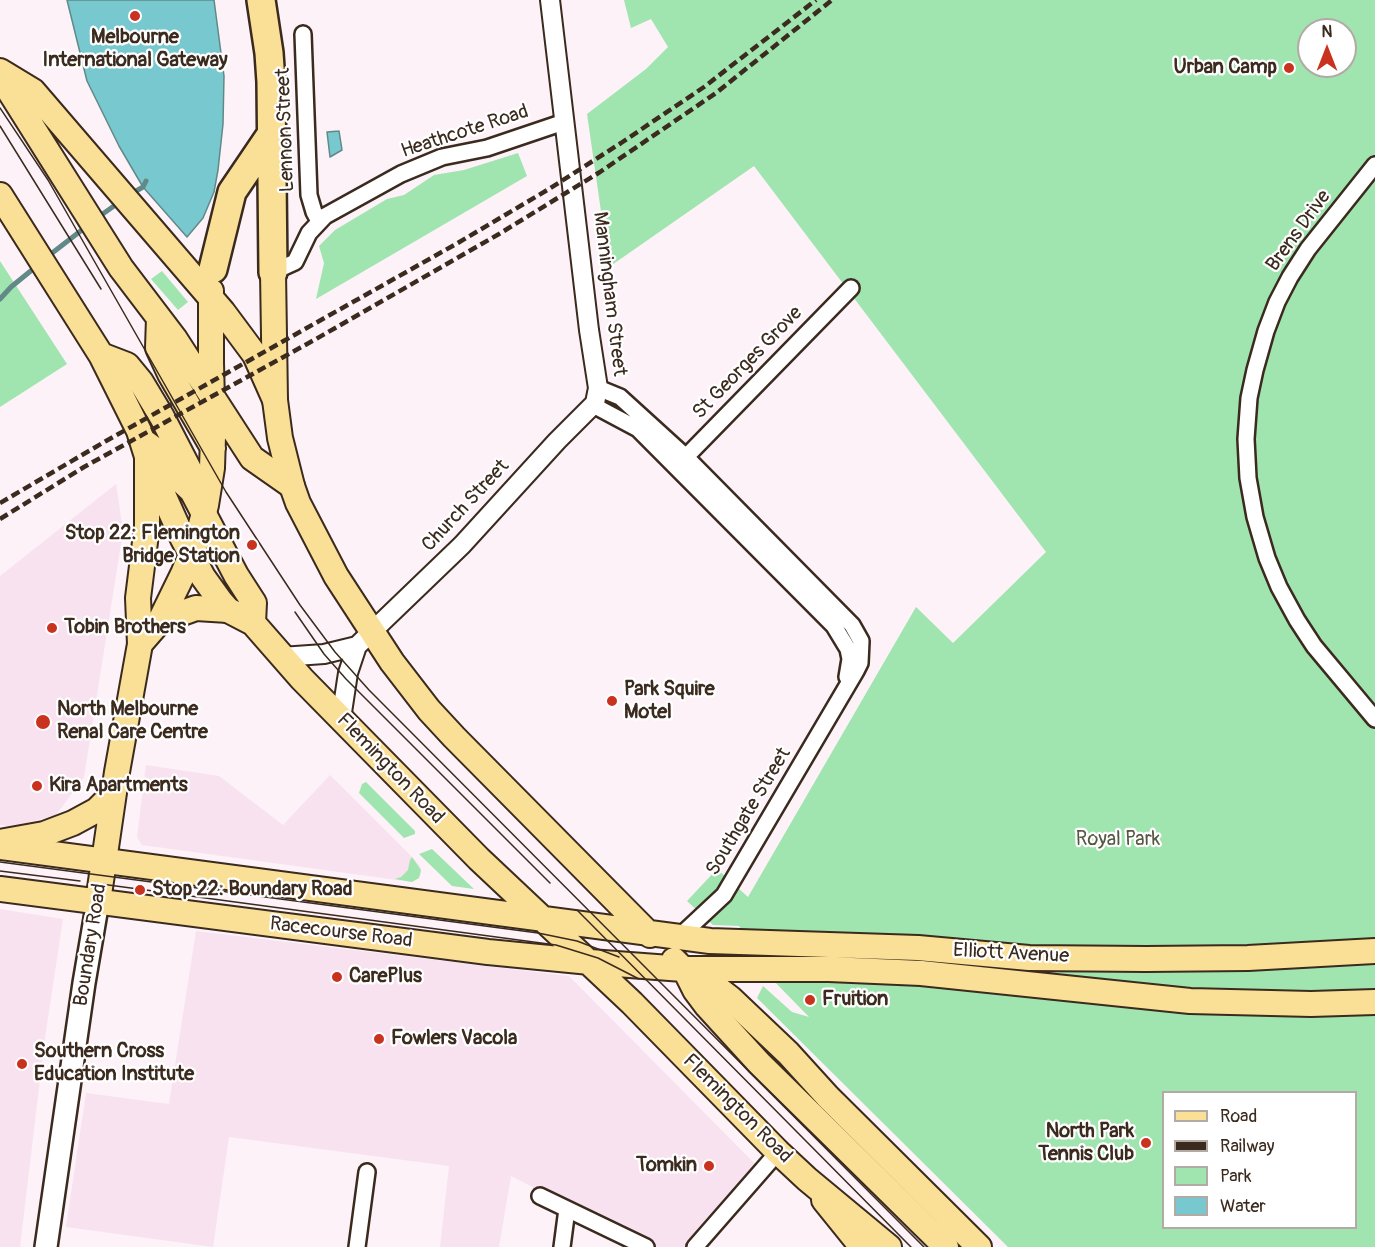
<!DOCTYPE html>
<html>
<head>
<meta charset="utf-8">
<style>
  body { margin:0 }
  #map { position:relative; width:1375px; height:1247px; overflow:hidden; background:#fcf2f8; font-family:Pangolin,sans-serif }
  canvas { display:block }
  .legend { position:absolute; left:1162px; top:1091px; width:195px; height:138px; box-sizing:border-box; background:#fff; border:2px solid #b1aaa5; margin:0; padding:8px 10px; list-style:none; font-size:18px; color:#3b2a1e }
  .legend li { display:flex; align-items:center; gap:12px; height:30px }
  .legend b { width:30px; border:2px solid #b1aaa5 }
  .north { position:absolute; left:1297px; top:18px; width:60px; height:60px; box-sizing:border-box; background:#fff; border:2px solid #b1aaa5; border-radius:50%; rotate:0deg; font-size:16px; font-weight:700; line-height:24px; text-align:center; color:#3b2a1e }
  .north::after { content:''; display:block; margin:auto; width:21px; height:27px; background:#c8321e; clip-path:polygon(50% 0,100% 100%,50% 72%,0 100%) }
</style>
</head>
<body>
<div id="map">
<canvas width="1375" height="1247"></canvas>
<ul class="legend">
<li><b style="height:8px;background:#fadf96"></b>Road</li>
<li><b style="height:8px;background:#3b2a1e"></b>Railway</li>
<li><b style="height:16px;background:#a0e4af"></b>Park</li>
<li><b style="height:16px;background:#78c9cf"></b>Water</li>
</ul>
<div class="north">N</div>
</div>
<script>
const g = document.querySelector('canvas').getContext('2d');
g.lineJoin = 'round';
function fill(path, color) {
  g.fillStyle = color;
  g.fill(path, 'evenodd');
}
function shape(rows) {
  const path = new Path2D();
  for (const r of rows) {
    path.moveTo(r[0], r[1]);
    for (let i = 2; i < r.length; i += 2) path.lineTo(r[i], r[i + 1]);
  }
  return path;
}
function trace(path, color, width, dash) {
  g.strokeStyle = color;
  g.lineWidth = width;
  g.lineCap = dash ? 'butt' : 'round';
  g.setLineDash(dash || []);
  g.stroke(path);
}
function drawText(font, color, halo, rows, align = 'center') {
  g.font = font + ' Pangolin,sans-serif';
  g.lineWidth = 4.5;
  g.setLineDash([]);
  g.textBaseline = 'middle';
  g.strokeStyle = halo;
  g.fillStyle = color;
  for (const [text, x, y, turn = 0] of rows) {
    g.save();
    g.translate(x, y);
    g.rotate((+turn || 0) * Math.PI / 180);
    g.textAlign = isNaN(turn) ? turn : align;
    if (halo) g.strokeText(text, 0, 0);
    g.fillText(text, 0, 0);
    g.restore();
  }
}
fill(shape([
  [116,484,123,531,84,777,56,815,11,827,0,825,0,576],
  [146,765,219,776,283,825,330,775,412,857,420,866,421,873,419,878,412,882,142,845,137,837],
  [0,909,63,919,45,1038,20,1247,0,1247],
  [196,931,569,976,761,1170,686,1247,651,1247,511,1176,499,1247,440,1247,449,1166,229,1137,213,1247,66,1227,86,1093,169,1104]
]), '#f8e2f0');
fill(shape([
  [624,0,1375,0,1375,1247,1008,1247,757,998,763,986,792,1012,809,1017,771,978,739,926,713,925,687,901,717,869,748,897,916,607,953,643,1046,552,754,166,609,267,587,114,646,69,668,47,651,19,631,28],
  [1309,30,1345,30,1345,66,1309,66],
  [1164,1092,1356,1092,1356,1228,1164,1228],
  [518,153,527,176,316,299,324,263,319,246,335,230,387,199,404,195,434,175,464,170],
  [0,261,67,364,0,407],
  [162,271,188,302,178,310,151,279],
  [366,782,415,831,415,834,404,838,359,793,362,784],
  [432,849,474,889,452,886,419,854],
  [412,857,421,870,419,878,412,882,395,879,401,877,408,870,410,860]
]), '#a0e4af');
const water = shape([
  [67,0,214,0,224,76,223,124,218,170,214,192,203,218,187,237,143,187,119,146,87,81,67,0],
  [339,131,342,150,330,157,327,132,339,131]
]);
fill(water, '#78c9cf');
trace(water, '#608988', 1.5);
trace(shape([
  [131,194,143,187,146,181],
  [97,218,121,201],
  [47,257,87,226],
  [0,299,11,287,38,265]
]), '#608988', 5);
const minor = shape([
  [303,34,309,195,314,212,319,221],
  [1375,165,1308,249,1290,277,1277,302,1266,331,1255,370,1249,398,1246,439,1248,478,1255,517,1267,558,1279,587,1297,620,1314,646,1375,719],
  [273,272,295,262,309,233,325,216,401,174,442,157,487,148,564,122],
  [598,388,620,397,686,457,852,625,861,641,860,663,856,671,724,895,679,937],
  [593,405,638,429,834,626,848,649,850,659,847,677],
  [679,464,851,288],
  [540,1196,646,1247],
  [357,1247,367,1172],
  [562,1247,567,1209],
  [695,1247,778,1152]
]);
const tertiary = shape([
  [281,657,324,654,357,646],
  [341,719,348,673,357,646,462,545,557,441,595,403,598,388,589,330,550,0]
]);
const secondary = shape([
  [46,1247,84,983,98,901]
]);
const primary = shape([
  [0,71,33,91,223,312,255,355,275,400],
  [0,76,121,268,175,339,252,458,292,486],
  [159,318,158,348,170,374,213,448],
  [160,621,196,608,228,610],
  [140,644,160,621,183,574,197,540,206,505,212,468,213,437,211,363,211,291],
  [0,842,44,834,73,823,97,810,114,793],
  [104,861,117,772,140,644,138,598,147,526,147,458],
  [686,972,717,988,730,998,788,1053,828,1097,979,1247],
  [824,1200,862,1247]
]);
const trunk = shape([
  [0,195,101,355,139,431,149,463,183,539,203,577,221,602,228,610,253,623,302,679,479,859,632,1003,778,1152,807,1179,889,1247],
  [273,272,275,400,280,438,292,486,298,503,336,576,392,662,429,710,454,737,650,935],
  [101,355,127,365,141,382,162,417,191,473],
  [143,441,166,458,175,475,192,491,236,575,254,603,253,623],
  [0,847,710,941,918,948,1029,958,1146,959,1248,958,1375,951],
  [0,889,488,952,590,962,683,969,829,969,921,973,1190,1001,1311,1004,1375,1002],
  [98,901,104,861],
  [674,960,686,972,695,990,707,1006,759,1063,946,1247]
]);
const motorway = shape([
  [261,0,269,53,271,82,273,272],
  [213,269,232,192,272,133]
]);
trace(minor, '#3b2a1e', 20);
trace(tertiary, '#3b2a1e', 22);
trace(secondary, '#3b2a1e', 26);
trace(primary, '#3b2a1e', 28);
trace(trunk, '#3b2a1e', 28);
trace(motorway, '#3b2a1e', 32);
trace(minor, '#fff', 15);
trace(tertiary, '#fff', 18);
trace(secondary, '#fff', 21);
trace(primary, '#fadf96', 24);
trace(trunk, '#fadf96', 24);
trace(motorway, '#fadf96', 27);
trace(shape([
  [0,108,48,180,226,492,300,605,335,652,369,690,924,1247],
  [0,126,101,289],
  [295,612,324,654,346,679,550,883],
  [0,862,538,933,577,941,619,957],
  [0,871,80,881],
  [101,884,556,945,598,958,639,979],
  [577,910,911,1247]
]), '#3b2a1e', 1.5);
trace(shape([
  [0,503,106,441,456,244,549,189,621,143,704,87,816,0],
  [0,519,84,467,316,339,499,234,600,172,716,93,832,0]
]), '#3b2a1e', 4.5, [9, 4.5]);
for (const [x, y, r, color] of [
  [135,16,6,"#c8321e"],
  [1289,68,6,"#c8321e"],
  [252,545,6,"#c8321e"],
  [52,628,6,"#c8321e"],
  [612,701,6,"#c8321e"],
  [43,722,8,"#c8321e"],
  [37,786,6,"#c8321e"],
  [140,890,6,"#c8321e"],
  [337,977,6,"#c8321e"],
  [810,1000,6,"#c8321e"],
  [379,1039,6,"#c8321e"],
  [22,1064,6,"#c8321e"],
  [1146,1143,6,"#c8321e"],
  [709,1166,6,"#c8321e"]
]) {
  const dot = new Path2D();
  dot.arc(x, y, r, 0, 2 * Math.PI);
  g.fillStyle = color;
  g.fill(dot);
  trace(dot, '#fff', 2);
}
drawText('bold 20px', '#3b2a1e', '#fff', [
  ["Melbourne",135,38,"center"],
  ["International Gateway",135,61,"center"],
  ["Urban Camp",1277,68,"right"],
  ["Stop 22: Flemington",240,534,"right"],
  ["Bridge Station",240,557,"right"],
  ["Tobin Brothers",64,628],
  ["Park Squire",624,690],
  ["Motel",624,713],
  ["North Melbourne",57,710],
  ["Renal Care Centre",57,733],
  ["Kira Apartments",49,786],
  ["Stop 22: Boundary Road",152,890],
  ["CarePlus",349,977],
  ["Fruition",822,1000],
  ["Fowlers Vacola",391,1039],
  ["Southern Cross",34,1052],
  ["Education Institute",34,1075],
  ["North Park",1134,1132,"right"],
  ["Tennis Club",1134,1155,"right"],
  ["Tomkin",697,1166,"right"]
], 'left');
drawText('20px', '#3b2a1e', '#fff', [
  ["Lennon Street",286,130,-92],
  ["Heathcote Road",465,132,-18],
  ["Brens Drive",1299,231,-54],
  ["Manningham Street",609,294,83],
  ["St Georges Grove",748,363,-46],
  ["Church Street",466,506,-47],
  ["Flemington Road",390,769,46],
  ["Southgate Street",749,812,-59],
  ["Racecourse Road",341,933,7],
  ["Boundary Road",91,945,-81],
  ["Elliott Avenue",1011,954,3],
  ["Flemington Road",737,1109,45]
]);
drawText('20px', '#545842', '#fff', [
  ["Royal Park",1118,840]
]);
</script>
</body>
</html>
